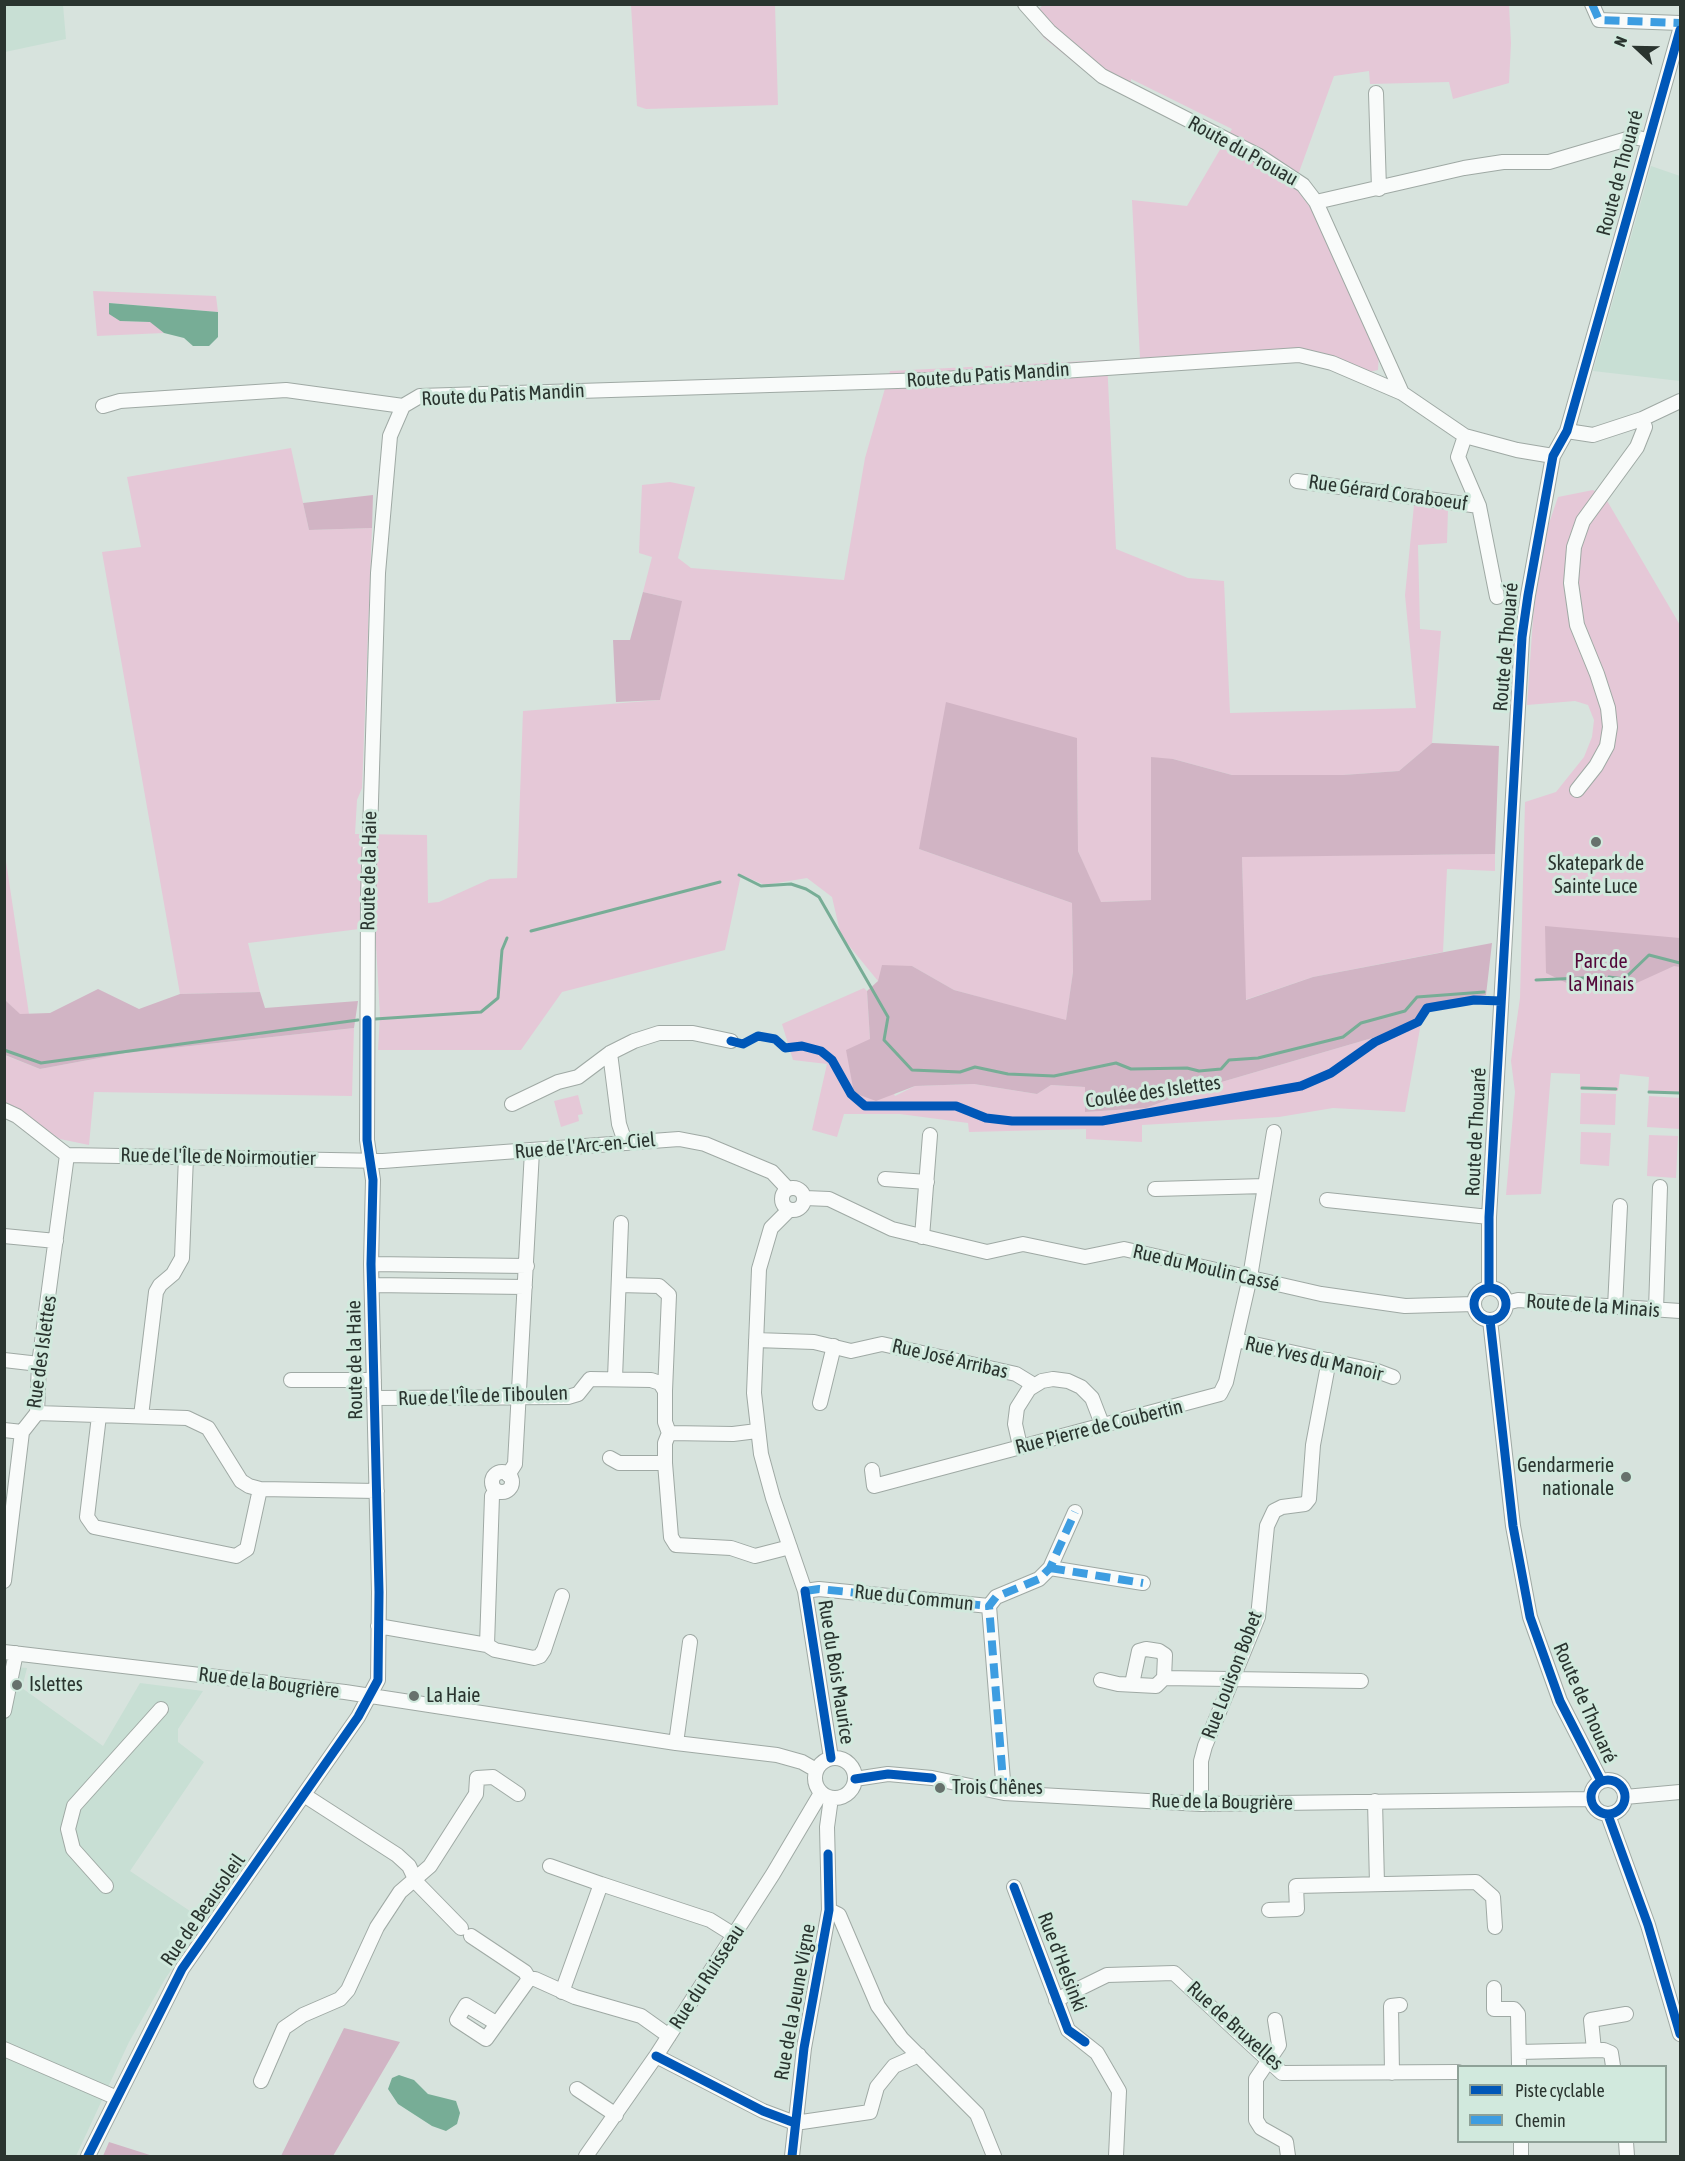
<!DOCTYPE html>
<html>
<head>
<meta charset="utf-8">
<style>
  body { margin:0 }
  #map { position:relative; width:1685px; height:2161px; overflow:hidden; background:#d7e3dd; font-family:"Asap Condensed",sans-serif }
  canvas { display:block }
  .frame { position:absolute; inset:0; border:6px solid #2a342f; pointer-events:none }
  .legend { position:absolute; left:1457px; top:2065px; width:210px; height:78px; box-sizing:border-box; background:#d1e9dd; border:2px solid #8ea197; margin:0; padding:8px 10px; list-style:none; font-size:18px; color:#2a342f }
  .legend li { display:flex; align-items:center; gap:12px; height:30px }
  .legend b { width:30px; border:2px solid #8ea197 }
  .north { position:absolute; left:1607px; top:18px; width:60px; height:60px; -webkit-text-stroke:4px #d1e9dd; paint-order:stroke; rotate:292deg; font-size:16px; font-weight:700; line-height:24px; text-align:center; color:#2a342f }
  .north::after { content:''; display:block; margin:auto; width:21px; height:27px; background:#2a342f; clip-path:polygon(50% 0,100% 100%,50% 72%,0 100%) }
</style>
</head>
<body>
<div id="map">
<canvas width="1685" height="2161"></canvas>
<div class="frame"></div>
<ul class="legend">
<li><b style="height:8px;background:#0057b8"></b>Piste cyclable</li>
<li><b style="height:8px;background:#3d9de1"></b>Chemin</li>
</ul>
<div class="north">N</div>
</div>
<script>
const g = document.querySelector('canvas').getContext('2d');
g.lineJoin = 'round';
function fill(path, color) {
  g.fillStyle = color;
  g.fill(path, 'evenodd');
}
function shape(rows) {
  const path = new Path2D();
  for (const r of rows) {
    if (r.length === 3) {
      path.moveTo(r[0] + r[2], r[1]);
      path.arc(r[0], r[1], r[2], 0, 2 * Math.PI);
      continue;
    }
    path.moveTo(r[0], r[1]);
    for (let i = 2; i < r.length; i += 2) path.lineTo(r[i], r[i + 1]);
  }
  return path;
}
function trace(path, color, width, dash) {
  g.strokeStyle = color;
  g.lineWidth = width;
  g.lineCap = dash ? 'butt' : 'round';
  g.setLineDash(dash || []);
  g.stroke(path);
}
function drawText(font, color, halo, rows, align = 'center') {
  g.font = font + ' "Asap Condensed",sans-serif';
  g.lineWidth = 6;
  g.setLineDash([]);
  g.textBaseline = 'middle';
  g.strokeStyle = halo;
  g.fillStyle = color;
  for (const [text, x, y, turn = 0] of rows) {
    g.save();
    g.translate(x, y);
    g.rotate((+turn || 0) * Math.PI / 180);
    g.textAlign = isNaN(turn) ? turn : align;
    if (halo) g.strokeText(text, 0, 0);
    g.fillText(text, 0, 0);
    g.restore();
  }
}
fill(shape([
  [5,4,63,5,66,39,5,52],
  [1651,166,1680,176,1680,381,1593,371],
  [5,1666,27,1668,22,1688,103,1746,140,1683,203,1691,178,1729,178,1742,204,1762,130,1871,205,1921,165,1979,129,2042,76,2156,5,2156]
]), '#c8dfd4');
fill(shape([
  [1044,4,1509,5,1511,43,1509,83,1453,99,1449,82,1370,84,1369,71,1334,76,1294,186,1313,211,1379,354,1378,370,1369,372,1320,354,1140,358,1132,200,1187,206,1232,129,1131,79,1131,95,1082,69,1044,38,1029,18],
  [631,5,775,5,778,105,646,109,637,106],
  [93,291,216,296,218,312,109,303,120,321,151,322,164,333,97,336],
  [1107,360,1116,549,1188,578,1224,581,1230,713,1416,708,1405,595,1414,505,1448,509,1447,543,1418,545,1420,629,1441,631,1432,743,1399,771,1343,775,1232,775,1173,759,1151,900,1100,902,1078,851,1077,738,919,849,1072,903,1073,972,1066,1021,954,990,912,966,878,981,841,936,832,897,807,878,765,885,741,875,725,950,562,992,521,1050,378,1050,380,1016,375,927,248,943,260,992,180,994,102,552,141,547,127,477,291,448,309,530,372,528,362,788,357,800,355,834,427,835,428,903,439,902,490,879,517,878,523,711,660,700,681,601,643,592,652,557,639,553,642,485,670,482,695,487,678,558,691,568,844,580,865,458,890,371],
  [1593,490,1606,499,1680,625,1680,1094,1648,1093,1649,1077,1620,1074,1618,1091,1580,1090,1580,1074,1551,1073,1541,1194,1506,1195,1515,1092,1511,1061,1520,998,1525,802,1556,792,1584,757,1592,737,1594,720,1588,705,1575,701,1527,705,1534,604,1545,535,1558,497],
  [4,848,29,1014,20,1015,5,1000],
  [1495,854,1495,871,1447,869,1443,952,1313,977,1245,1000,1242,856],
  [864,988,867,991,870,1039,895,1096,915,1086,974,1084,1037,1094,1051,1085,1085,1087,1085,1112,1146,1108,1194,1090,1410,1027,1424,1006,1405,1112,1333,1108,1279,1117,1142,1125,1142,1142,1086,1139,1086,1129,969,1132,968,1123,900,1114,844,1114,837,1137,812,1130,827,1064,793,1060,782,1024],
  [354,1028,352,1096,94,1092,89,1145,60,1139,5,1106,4,1055,40,1069,126,1053],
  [1581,1093,1616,1094,1615,1125,1580,1124],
  [578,1095,583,1114,578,1115,579,1121,561,1127,554,1101],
  [1649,1096,1680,1098,1680,1129,1647,1127],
  [1581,1132,1611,1133,1609,1166,1580,1164],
  [1649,1135,1678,1136,1676,1178,1647,1176]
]), '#e5c8d7');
fill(shape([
  [373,495,372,528,309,530,303,503],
  [643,592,682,601,660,700,616,702,613,640,630,640],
  [946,702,1077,738,1078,851,1101,902,1151,900,1151,757,1173,759,1232,775,1343,775,1399,771,1432,743,1499,746,1495,854,1242,857,1246,1000,1313,977,1492,943,1486,995,1424,1006,1410,1027,1194,1090,1146,1108,1085,1112,1085,1087,1051,1085,1037,1094,974,1084,915,1086,876,1101,854,1093,846,1050,870,1039,867,991,878,981,882,965,912,966,954,990,1066,1020,1073,972,1072,903,919,849],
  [1545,926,1680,938,1680,967,1674,966,1617,992,1602,983,1579,989,1546,973],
  [98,989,139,1009,180,994,260,992,265,1008,358,1001,354,1028,126,1053,40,1069,5,1055,5,1000,20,1014,50,1013],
  [344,2028,400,2042,333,2156,281,2156],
  [109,2142,153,2156,103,2156]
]), '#d1b4c4');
fill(shape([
  [109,303,218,312,218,337,209,346,193,346,184,338,164,333,150,322,120,321,109,314],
  [399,2075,414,2080,428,2094,456,2101,460,2113,457,2124,446,2131,432,2126,398,2104,388,2089,392,2078]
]), '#77ad96');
trace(shape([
  [739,875,761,886,791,884,806,889,819,897,888,1017,884,1040,912,1070,960,1072,975,1067,1008,1074,1054,1076,1116,1063,1131,1069,1187,1068,1199,1071,1221,1069,1229,1060,1258,1058,1343,1037,1361,1023,1405,1011,1417,997,1484,992],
  [531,931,720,882],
  [1609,977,1624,979,1649,955,1680,963],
  [1536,980,1604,977],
  [375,1019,481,1012,498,998,502,950,507,938],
  [4,1050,41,1063,358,1020],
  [1582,1088,1616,1089],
  [1649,1092,1680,1093]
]), '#77ad96', 3);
const minor = shape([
  [1025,4,1049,31,1102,76,1259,156,1303,185,1316,202,1402,393],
  [1592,4,1599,20,1680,23],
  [1376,93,1379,189],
  [1316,202,1464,168,1503,162,1549,162,1634,137,1647,140],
  [103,406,120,401,286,390,403,406],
  [1567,431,1593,435,1642,419,1680,401],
  [1465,436,1458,457,1479,506,1497,597],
  [1297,481,1479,506],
  [1577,790,1596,766,1607,746,1610,727,1608,708,1597,674,1577,625,1571,583,1574,547,1583,521,1637,447,1645,427,1642,419],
  [610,1053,619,1124,625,1142],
  [512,1104,558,1082,578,1077,610,1053,634,1041,659,1033,693,1033,731,1041],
  [4,1110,17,1116,67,1155],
  [67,1155,383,1161,679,1139,705,1144,772,1172,788,1189],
  [885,1179,927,1182],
  [793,1199,11],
  [1155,1189,1265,1186],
  [805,1198,829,1199,892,1229,987,1252,1023,1244,1085,1257,1124,1249,1321,1294,1405,1306,1474,1304],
  [1327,1200,1489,1217],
  [789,1210,771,1228,759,1269,754,1393,761,1454,773,1498,805,1591,831,1758],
  [4,1236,56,1241],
  [922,1237,930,1135],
  [371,1264,527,1266],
  [372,1285,525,1287],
  [619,1285,659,1286,669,1295,665,1391],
  [1489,1288,1489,1217,1522,637,1528,595,1553,456,1567,431,1680,30],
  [1490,1304,16],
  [1506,1303,1518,1300,1680,1311],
  [1615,1307,1620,1206],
  [1656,1310,1660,1187],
  [1490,1320,1513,1526,1530,1617,1560,1701,1601,1781],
  [756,1340,814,1342,851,1351,882,1344,1016,1374,1034,1385],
  [1236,1340,1377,1371,1393,1377],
  [4,1360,39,1364],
  [615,1378,621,1223],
  [291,1380,374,1380],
  [374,1398,568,1397,578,1394,590,1379,651,1380,660,1383,665,1391,665,1422,669,1433,733,1434,757,1431],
  [820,1403,834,1346],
  [37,1413,187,1418,208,1428,241,1481,249,1486,260,1489,377,1491],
  [99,1416,87,1517,94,1527,236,1556,247,1549,260,1489],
  [141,1416,156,1292,160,1285,173,1274,182,1258,186,1156],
  [4,1430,22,1432],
  [669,1433,665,1443,665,1463,671,1537,676,1545,731,1548,755,1556,790,1547],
  [1020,1446,1015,1424,1017,1408,1029,1389,1042,1381,1053,1379,1068,1381,1081,1387,1092,1398,1102,1424],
  [610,1458,619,1463,665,1463],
  [872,1470,874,1486,1220,1394,1226,1382,1250,1277,1274,1132],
  [502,1482,10],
  [508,1475,515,1464,532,1151],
  [1050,1568,1143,1583],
  [4,1581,22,1432,37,1413,39,1364,67,1155],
  [805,1591,819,1589,989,1606],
  [378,1626,487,1645,495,1650,534,1658,540,1656,544,1650,562,1596],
  [487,1645,492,1496,496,1490],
  [4,1652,345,1692,676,1743,777,1755,802,1762,816,1770],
  [1101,1680,1118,1684,1156,1686,1164,1678,1361,1681],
  [1132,1684,1139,1651,1146,1649,1159,1651,1165,1655,1164,1678],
  [4,1711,16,1653],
  [676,1743,690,1642],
  [835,1778,20],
  [855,1779,888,1774,932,1778,1004,1793,1201,1804,1591,1799],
  [1608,1797,17],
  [1004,1793,989,1606,996,1597,1039,1579,1050,1568,1075,1512],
  [304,1795,397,1855,409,1866,417,1883,461,1928],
  [1625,1797,1680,1792],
  [1375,1801,1377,1884],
  [1201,1804,1201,1761,1205,1746,1258,1617,1267,1526,1274,1511,1282,1507,1305,1504,1309,1499,1313,1445,1329,1360],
  [1608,1815,1648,1925,1680,2034],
  [550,1866,601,1884,562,1992],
  [601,1884,710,1920,734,1935],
  [106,1886,73,1849,68,1829,74,1806,161,1709],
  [1014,1887,1068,2030,1097,2053,1119,2091,1116,2156],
  [829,1910,839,1915,878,2006,902,2039,977,2114,994,2156],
  [1269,1910,1297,1909,1296,1886,1476,1882,1493,1897,1495,1927],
  [471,1936,525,1972,529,1979],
  [529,1979,535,1979,575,1997,641,2016,669,2036],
  [1494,1988,1494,2009,1514,2009,1518,2014,1519,2066],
  [1056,2000,1107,1975,1174,1973,1282,2073,1458,2072],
  [1275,2020,1279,2045,1256,2079,1256,2120,1261,2128,1286,2142,1288,2156],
  [496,2023,466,2005,457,2020,486,2039,529,1979],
  [4,2049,117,2098],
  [1594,2050,1591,2020,1626,2014],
  [1519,2052,1604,2050,1611,2053,1613,2066],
  [656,2056,763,2111,795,2123,870,2112,877,2087,894,2066,919,2055],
  [1392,2073,1391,2006,1400,2005],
  [261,2081,284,2028,303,2015,340,1999,348,1990,377,1927,400,1892,430,1866,476,1794,477,1778,493,1777,518,1794],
  [577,2089,616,2115],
  [1521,2142,1521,2156],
  [1626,2142,1627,2156],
  [88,2156,182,1969,358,1717,378,1680,379,1592,371,1264,373,1180,367,1140,368,899,378,573,390,436,403,406,420,396,929,380,1299,355,1332,363,1402,393,1465,436,1517,450,1553,456],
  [586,2156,656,2056,773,1874,821,1793],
  [792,2156,804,2048,829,1910,827,1827,831,1798]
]);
trace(minor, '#9fa9a4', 16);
trace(minor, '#f9fbfa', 14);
trace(shape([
  [1592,4,1599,20,1680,23],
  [1050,1568,1143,1583],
  [805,1591,819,1589,989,1606],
  [1004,1793,989,1606,996,1597,1039,1579,1050,1568,1075,1512]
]), '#3d9de1', 8, [15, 8]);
trace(shape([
  [731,1041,743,1044,758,1036,775,1039,785,1048,802,1046,821,1051,832,1060,851,1094,865,1106,956,1106,986,1118,1012,1121,1102,1121,1301,1086,1331,1073,1375,1042,1418,1022,1427,1008,1474,1000,1501,1001],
  [1489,1288,1489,1217,1522,637,1528,595,1553,456,1567,431,1680,30],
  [1490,1304,16],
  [1490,1320,1513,1526,1530,1617,1560,1701,1601,1781],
  [805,1591,831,1758],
  [855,1779,888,1774,932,1778],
  [1608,1797,17],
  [1608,1815,1648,1925,1680,2034],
  [1014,1887,1068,2030,1085,2042],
  [656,2056,763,2111,795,2123],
  [88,2156,182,1969,358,1717,378,1680,379,1592,371,1264,373,1180,367,1140,367,1020],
  [792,2156,804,2048,829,1910,828,1854]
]), '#0057b8', 9);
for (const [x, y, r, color] of [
  [1596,842,6,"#67716c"],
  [1626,1477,6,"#67716c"],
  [17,1685,6,"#67716c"],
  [414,1696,6,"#67716c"],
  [940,1788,6,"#67716c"]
]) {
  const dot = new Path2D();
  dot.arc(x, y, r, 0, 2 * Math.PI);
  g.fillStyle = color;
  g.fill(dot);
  trace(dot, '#d1e9dd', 2);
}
drawText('20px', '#2a342f', '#d1e9dd', [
  ["Route du Prouau",1243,151,29],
  ["Route de Thouaré",1620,173,-75],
  ["Route du Patis Mandin",988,375,-4],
  ["Route du Patis Mandin",503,395,-3],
  ["Rue Gérard Coraboeuf",1388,493,8],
  ["Route de Thouaré",1506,647,-85],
  ["Route de la Haie",369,871,-89],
  ["Coulée des Islettes",1153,1092,-8],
  ["Route de Thouaré",1476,1132,-87],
  ["Rue de l'Arc-en-Ciel",585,1146,-5],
  ["Rue de l'Île de Noirmoutier",218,1157,1],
  ["Rue du Moulin Cassé",1206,1268,13],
  ["Route de la Minais",1593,1306,4],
  ["Rue des Islettes",42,1352,-82],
  ["Rue José Arribas",950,1359,13],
  ["Rue Yves du Manoir",1314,1359,13],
  ["Route de la Haie",355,1360,-91],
  ["Rue de l'Île de Tiboulen",483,1396,-2],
  ["Rue Pierre de Coubertin",1099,1427,-14],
  ["Rue du Commun",914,1598,6],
  ["Rue du Bois Maurice",836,1672,81],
  ["Rue Louison Bobet",1232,1675,-69],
  ["Rue de la Bougrière",269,1683,7],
  ["Route de Thouaré",1585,1703,66],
  ["Rue de la Bougrière",1222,1802,1],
  ["Rue de Beausoleil",203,1910,-55],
  ["Rue d'Helsinki",1062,1962,69],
  ["Rue du Ruisseau",707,1977,-57],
  ["Rue de la Jeune Vigne",795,2002,-80],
  ["Rue de Bruxelles",1235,2026,42]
]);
drawText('20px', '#2a342f', '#d1e9dd', [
  ["Skatepark de",1596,864,"center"],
  ["Sainte Luce",1596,887,"center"],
  ["Gendarmerie",1614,1466,"right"],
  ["nationale",1614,1489,"right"],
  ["Islettes",29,1685],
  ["La Haie",426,1696],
  ["Trois Chênes",952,1788]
], 'left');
drawText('20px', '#530739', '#d1e9dd', [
  ["Parc de",1601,962],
  ["la Minais",1601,985]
]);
</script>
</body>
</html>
